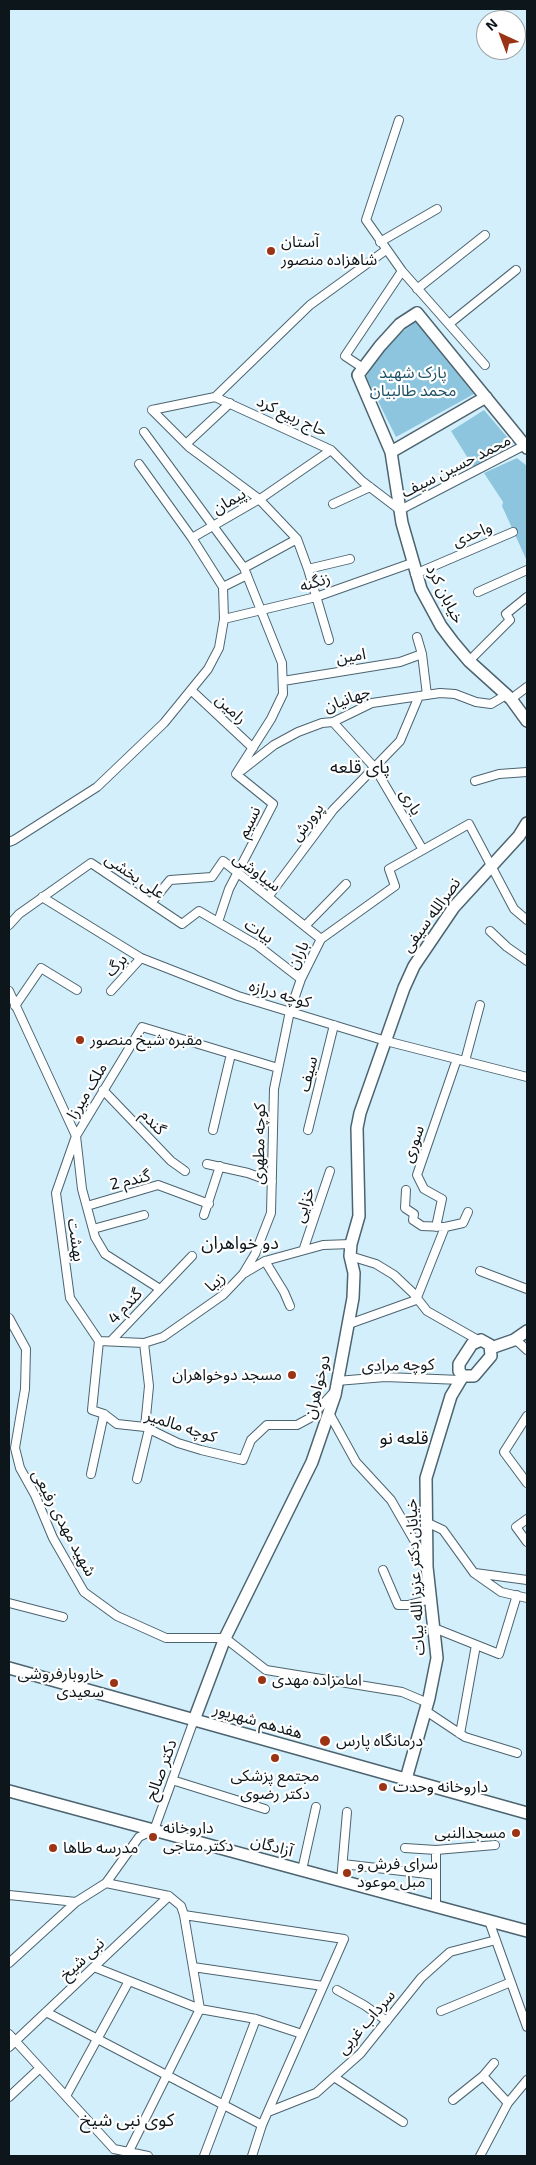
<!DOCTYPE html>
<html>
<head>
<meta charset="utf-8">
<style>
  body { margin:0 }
  #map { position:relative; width:536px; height:2165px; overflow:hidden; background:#d4effc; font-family:"Exo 2",sans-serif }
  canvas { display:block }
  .frame { position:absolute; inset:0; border:10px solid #0d171b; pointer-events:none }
  .north { position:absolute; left:476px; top:10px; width:50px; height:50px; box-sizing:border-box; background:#fff; border:1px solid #9ea2a4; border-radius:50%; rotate:317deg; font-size:14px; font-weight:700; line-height:20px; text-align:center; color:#0d171b }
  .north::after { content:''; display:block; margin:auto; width:18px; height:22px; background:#9b3415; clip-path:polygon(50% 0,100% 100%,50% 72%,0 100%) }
</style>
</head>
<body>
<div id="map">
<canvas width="536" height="2165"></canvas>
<div class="frame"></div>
<div class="north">N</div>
</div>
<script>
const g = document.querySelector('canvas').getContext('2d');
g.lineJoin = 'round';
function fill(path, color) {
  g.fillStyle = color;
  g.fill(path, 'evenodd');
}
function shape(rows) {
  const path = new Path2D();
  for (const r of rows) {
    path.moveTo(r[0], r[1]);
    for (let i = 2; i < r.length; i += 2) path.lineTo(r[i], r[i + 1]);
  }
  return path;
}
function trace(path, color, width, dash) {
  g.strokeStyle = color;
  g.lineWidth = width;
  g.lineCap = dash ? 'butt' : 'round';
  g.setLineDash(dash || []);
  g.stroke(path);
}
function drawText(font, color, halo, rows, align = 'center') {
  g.font = font + ' "Exo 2","Noto Sans Arabic",sans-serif';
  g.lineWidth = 4.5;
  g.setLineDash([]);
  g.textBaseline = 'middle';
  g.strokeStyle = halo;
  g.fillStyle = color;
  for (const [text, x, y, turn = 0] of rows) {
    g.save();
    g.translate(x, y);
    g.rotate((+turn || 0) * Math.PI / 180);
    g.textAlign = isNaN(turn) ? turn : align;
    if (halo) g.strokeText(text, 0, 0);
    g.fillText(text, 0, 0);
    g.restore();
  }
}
fill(shape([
  [416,322,474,394,396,437,366,377,376,359,402,332],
  [484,410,513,444,474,468,451,431],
  [517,458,527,466,527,561,502,506,503,502,484,473]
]), '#8dc5de');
const street = shape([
  [399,120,366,220,402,271,485,365],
  [380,242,437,209],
  [417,289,485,235],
  [449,324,516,270],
  [363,368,345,356,402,271],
  [215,397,310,305,386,250],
  [152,410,215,397,331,450,362,481,400,510,525,445],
  [152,410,189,447,259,499,297,539,308,569,329,640],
  [144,432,244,568,282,663,283,694,271,719,236,774],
  [186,444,230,403],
  [333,504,370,487],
  [192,538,263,497,331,450],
  [244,568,297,539],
  [308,569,350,559],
  [415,574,513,532],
  [223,587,247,575],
  [478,592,527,570],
  [224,619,316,597,412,563],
  [417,637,422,654,427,695],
  [469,661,510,620,506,614,527,597],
  [283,681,400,662,422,654],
  [191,690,253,748],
  [511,699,527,687],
  [333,722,375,768,423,850],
  [242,770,274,745,298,732,322,723,333,722,372,703,440,693,455,694,476,702,491,704,506,695],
  [475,781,499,774,527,772],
  [9,842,14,840,97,787,164,723,208,669,219,648,224,619,223,587,192,538,139,464],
  [42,897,141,958,238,996,386,1041,527,1077],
  [268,897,333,810,400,741,419,696],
  [151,903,170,880,212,877,223,861,321,939],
  [218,922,229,889,273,804,236,774],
  [9,925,19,914,91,863,182,924,199,911,257,945,301,979],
  [305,926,346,884],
  [490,931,507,947,527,961],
  [9,991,76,1136,82,1189,95,1237,105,1254,160,1289],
  [111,991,141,958],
  [15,1006,41,968,77,990],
  [465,1061,480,1005],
  [103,1090,171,1161,185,1171],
  [213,1130,231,1054],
  [308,1130,334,1025],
  [207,1164,248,1173,272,1182],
  [406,1190,405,1208,414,1214,413,1220,422,1226,445,1227,463,1223,468,1212],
  [87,1206,158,1185,209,1204],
  [204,1215,220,1166],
  [436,1227,442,1199,424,1189,417,1175,457,1059],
  [93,1229,144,1215],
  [304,1248,330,1171],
  [350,1256,376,1264,394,1275,413,1293,427,1311,478,1340],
  [265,1261,284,1292,290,1306],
  [480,1271,527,1289],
  [243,1274,255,1254,271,1213,274,1089,290,1011,301,979,321,939,395,886,389,869,469,824,514,909,527,920],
  [9,1318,26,1349,25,1389,15,1448,20,1468,35,1495,53,1538,84,1592,117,1616,166,1638,225,1638,266,1670,402,1692,428,1703],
  [349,1324,416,1300,445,1227],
  [515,1339,527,1350],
  [99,1341,70,1298,56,1193,76,1136,142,1027,278,1068],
  [99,1341,92,1410,104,1414,117,1424,145,1427,178,1443,201,1450,243,1460,251,1440,267,1425,297,1425,310,1418,334,1392],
  [99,1341,144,1343,163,1337,223,1295,243,1274,265,1261,323,1245,351,1244],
  [111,1341,192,1256],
  [144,1343,149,1386,145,1427],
  [337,1381,385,1377,461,1380],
  [329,1413,356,1462,391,1500,426,1561],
  [527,1416,504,1452,527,1483],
  [91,1474,104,1414],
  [137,1479,149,1429],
  [527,1519,516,1527,527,1542],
  [426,1522,443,1530,474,1573,501,1592,527,1598],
  [383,1570,398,1605,408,1605,431,1599],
  [475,1573,527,1580],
  [9,1603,63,1617],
  [434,1628,499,1654,517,1595],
  [426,1711,465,1737,517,1753],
  [460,1734,476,1645],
  [172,1780,265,1809],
  [405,1848,436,1850,495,1845],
  [436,1850,436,1907],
  [343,1864,436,1875],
  [302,1870,316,1807],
  [341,1881,347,1812],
  [106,1883,169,1896,181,1906,184,1915,200,2009,129,2151],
  [9,1895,76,1902,106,1883,139,1837,154,1830,194,1720],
  [184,1915,344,1939,262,2125,252,2156],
  [489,1921,527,2027],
  [9,1963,76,1902],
  [94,1967,200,2009,256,2019,302,2034],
  [193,1967,323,1986],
  [337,1990,364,2005,387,2021],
  [441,2011,511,1982],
  [46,2012,262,2125],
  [9,2034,114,2149],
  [9,2047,169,1896],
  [483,2076,508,2103],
  [334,2077,403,2122],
  [66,2096,129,1981],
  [9,2097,40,2068],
  [453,2100,483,2076,494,2063],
  [268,2112,316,2093,360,2054,421,1978,450,1952,496,1940],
  [114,2149,148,2156],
  [204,2156,256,2019],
  [480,2156,508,2103,527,2080]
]);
const secondary = shape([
  [527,448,417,313,400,324,380,346,358,375,391,452,402,523,421,589,441,626,453,642,469,661,511,699,527,721],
  [391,452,486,397],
  [481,1340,490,1345,491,1356,474,1376,463,1376,459,1371,459,1364,472,1344,481,1340],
  [491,1348,514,1340,527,1331],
  [9,1668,527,1813],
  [194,1720,225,1638,312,1462,335,1395,353,1298,354,1273,350,1256,351,1244,359,1216,357,1128,360,1113,404,988,414,966,454,907,519,836,527,823],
  [406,1779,429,1698,437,1658,427,1567,426,1478,451,1396,463,1376],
  [9,1791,527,1931]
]);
trace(street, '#4c646f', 10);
trace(secondary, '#4c646f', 14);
trace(street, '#fff', 8);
trace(secondary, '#fff', 11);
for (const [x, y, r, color] of [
  [271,251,5,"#9b3415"],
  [80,1040,5,"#9b3415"],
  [292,1375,5,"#9b3415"],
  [262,1680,5,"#9b3415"],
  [114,1683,5,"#9b3415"],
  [325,1741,6,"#9b3415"],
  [275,1758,5,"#9b3415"],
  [383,1787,5,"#9b3415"],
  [516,1833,5,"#9b3415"],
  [153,1837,5,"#9b3415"],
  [53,1848,5,"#9b3415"],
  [347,1873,5,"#9b3415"]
]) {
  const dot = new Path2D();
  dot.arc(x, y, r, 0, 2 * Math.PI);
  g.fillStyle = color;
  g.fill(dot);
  trace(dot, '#fff', 2);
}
drawText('16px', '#0d171b', '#fff', [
  ["آستان",281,242],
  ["شاهزاده منصور",281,260],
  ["مقبره شیخ منصور",90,1040],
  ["مسجد دوخواهران",282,1375,"right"],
  ["خاروبارفروشی",104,1674,"right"],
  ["سعیدی",104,1692,"right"],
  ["امامزاده مهدی",272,1680],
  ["درمانگاه پارس",336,1741],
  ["مجتمع پزشکی",275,1776,"center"],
  ["دکتر رضوی",275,1794,"center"],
  ["داروخانه وحدت",393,1787],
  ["داروخانه",163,1828],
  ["دکتر متاجی",163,1846],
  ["مسجدالنبی",506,1833,"right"],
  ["مدرسه طاها",63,1848],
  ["سرای فرش و",357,1864],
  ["مبل موعود",357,1882]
], 'left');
drawText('16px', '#1d5165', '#fff', [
  ["پارک شهید",413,373],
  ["محمد طالبیان",413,391]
]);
drawText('16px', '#0d171b', '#fff', [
  ["حاج ربیع کرد",292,416,25],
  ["محمد حسین سیف",456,466,-27],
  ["پیمان",229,501,-30],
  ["واحدی",472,534,-23],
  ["زنگنه",315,582,-17],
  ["خیابان کرد",445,594,63],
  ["امین",351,656,-9],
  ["جهانیان",347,699,-20],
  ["رامین",231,709,43],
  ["یاری",411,802,59],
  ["نسیم",249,822,-64],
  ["پرورش",307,822,-52],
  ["سیاوشی",257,872,36],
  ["علی بخشی",135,876,34],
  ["نصرالله سیفی",431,915,-54],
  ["بیات",259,931,33],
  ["باران",298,955,-64],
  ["برگ",116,965,-47],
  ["کوچه درازه",280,994,16],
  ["سیف",308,1074,-76],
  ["ملک میرزا",87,1091,-59],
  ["گندم",153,1122,46],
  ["کوچه مطهری",259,1144,-89],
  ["سوری",413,1144,-71],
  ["گندم 2",130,1180,-14],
  ["خزایی",304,1205,-72],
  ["بهشت",76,1240,82],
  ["زیبا",215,1282,-43],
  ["گندم 4",125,1306,-47],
  ["کوچه مرادی",398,1365,-1],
  ["دوخواهران",317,1387,-76],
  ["کوچه مالمیر",181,1426,18],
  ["شهید مهدی رفیعی",64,1523,62],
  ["خیابان دکتر عزیز الله بیات",415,1577,-93],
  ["هفدهم شهریور",258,1721,16],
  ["دکتر صالح",161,1770,-70],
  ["آزادگان",272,1846,15],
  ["نبی شیخ",82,1959,-43],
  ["سرداب غربی",366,2022,-49]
]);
drawText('18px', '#0d171b', '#fff', [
  ["پای قلعه",360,767],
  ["دو خواهران",240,1243],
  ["قلعه نو",404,1438],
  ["کوی نبی شیخ",127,2120]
]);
</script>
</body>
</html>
